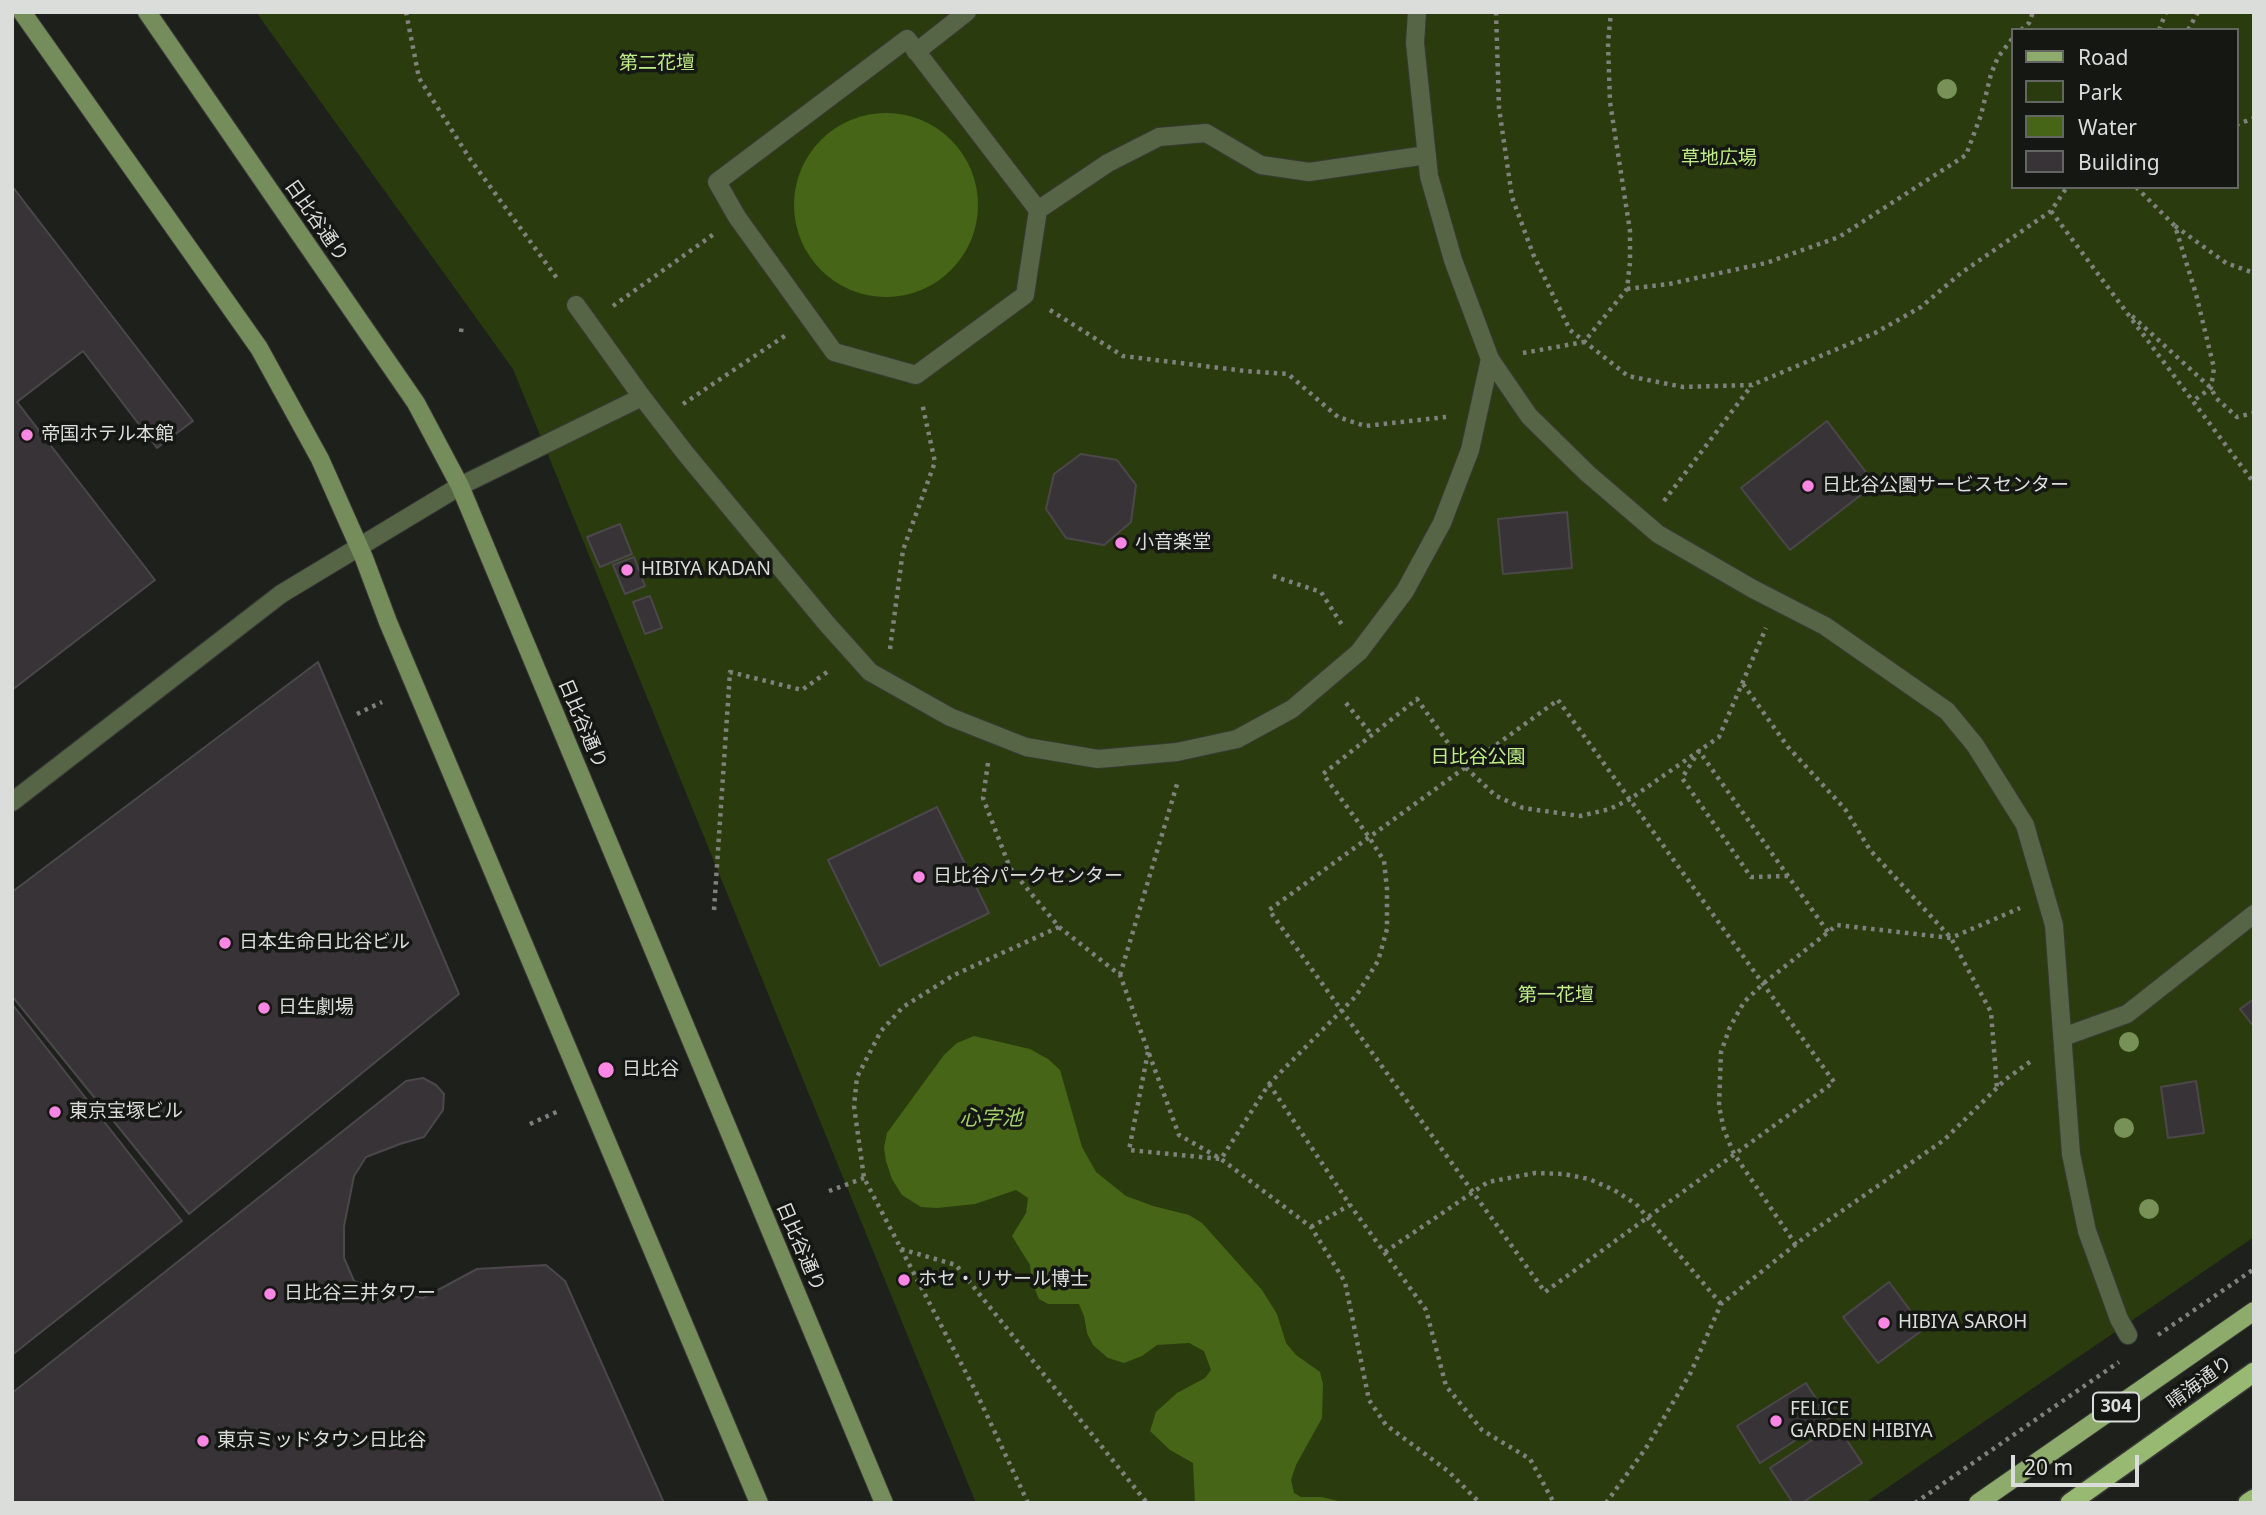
<!DOCTYPE html>
<html>
<head>
<meta charset="utf-8">
<style>
  body { margin:0 }
  #map { position:relative; width:2266px; height:1515px; overflow:hidden; background:#1e201c; font-family:"Noto Sans",sans-serif }
  canvas { display:block }
  .frame { position:absolute; inset:0; border:14px solid #dbddda; pointer-events:none }
  .legend { position:absolute; left:2011px; top:28px; width:228px; height:161px; box-sizing:border-box; background:#151713; border:2px solid #646663; margin:0; padding:9px 12px; list-style:none; font-size:21px; color:#dbddda }
  .legend li { display:flex; align-items:center; gap:14px; height:35px }
  .legend b { width:35px; border:2px solid #646663 }
  .scale { position:absolute; left:2011px; top:1455px; width:128px; height:32px; box-sizing:border-box; border:4px solid #dbddda; border-top:0; padding-left:9px; font-size:21px; line-height:24px; white-space:nowrap; color:#dbddda; -webkit-text-stroke:5px #151713; paint-order:stroke }
</style>
</head>
<body>
<div id="map">
<canvas width="2266" height="1515"></canvas>
<div class="frame"></div>
<ul class="legend">
<li><b style="height:9px;background:#8dab6b"></b>Road</li>
<li><b style="height:19px;background:#2a3c0e"></b>Park</li>
<li><b style="height:19px;background:#476516"></b>Water</li>
<li><b style="height:19px;background:#383337"></b>Building</li>
</ul>
<div class="scale">20 m</div>
</div>
<script>
const g = document.querySelector('canvas').getContext('2d');
g.lineJoin = 'round';
function fill(path, color) {
  g.fillStyle = color;
  g.fill(path, 'evenodd');
}
function shape(rows) {
  const path = new Path2D();
  for (const r of rows) {
    if (r.length === 3) {
      path.moveTo(r[0] + r[2], r[1]);
      path.arc(r[0], r[1], r[2], 0, 2 * Math.PI);
      continue;
    }
    path.moveTo(r[0], r[1]);
    for (let i = 2; i < r.length; i += 2) path.lineTo(r[i], r[i + 1]);
  }
  return path;
}
function trace(path, color, width, dash) {
  g.strokeStyle = color;
  g.lineWidth = width;
  g.lineCap = dash ? 'butt' : 'round';
  g.setLineDash(dash || []);
  g.stroke(path);
}
function drawText(font, color, halo, rows, align = 'center') {
  g.font = font + ' "Noto Sans","Noto Sans JP",sans-serif';
  g.lineWidth = 7;
  g.setLineDash([]);
  g.textBaseline = 'middle';
  g.strokeStyle = halo;
  g.fillStyle = color;
  for (const [text, x, y, turn = 0] of rows) {
    g.save();
    g.translate(x, y);
    g.rotate((+turn || 0) * Math.PI / 180);
    g.textAlign = isNaN(turn) ? turn : align;
    if (halo) g.strokeText(text, 0, 0);
    g.fillText(text, 0, 0);
    g.restore();
  }
}
fill(shape([
  [256,12,2254,12,2254,1237,1865,1503,976,1503,513,369],
  [2012,30,2236,30,2236,187,2012,187]
]), '#2a3c0e');
fill(shape([
  [886,205,92],
  [974,1036,1030,1049,1048,1059,1060,1070,1082,1147,1096,1172,1126,1196,1153,1206,1189,1215,1202,1223,1262,1290,1277,1314,1286,1343,1296,1355,1320,1372,1323,1384,1322,1418,1296,1465,1291,1480,1294,1493,1301,1497,1322,1497,1346,1503,1195,1503,1193,1463,1170,1450,1150,1431,1156,1412,1177,1393,1205,1378,1211,1370,1204,1351,1189,1343,1157,1345,1142,1356,1124,1363,1108,1358,1093,1345,1087,1333,1084,1316,1079,1304,1048,1304,1039,1299,1032,1282,1030,1265,1012,1236,1026,1213,1028,1198,1016,1190,975,1204,937,1208,921,1207,902,1195,892,1179,886,1161,884,1148,887,1133,944,1055,957,1043]
]), '#476516');
const building = shape([
  [12,186,193,421,157,448,83,351,17,402,155,580,12,690,12,186],
  [1827,421,1875,484,1790,550,1741,488,1827,421],
  [1081,454,1117,460,1136,485,1131,522,1104,545,1066,538,1046,509,1054,474,1081,454],
  [1567,512,1572,568,1503,574,1498,519,1567,512],
  [620,524,632,554,600,567,587,537,620,524],
  [634,557,645,586,625,594,613,565,634,557],
  [650,596,662,628,645,634,633,602,650,596],
  [318,662,459,994,189,1214,12,996,12,892,318,662],
  [937,807,989,913,880,966,828,860,937,807],
  [2254,999,2254,1027,2240,1009,2254,999],
  [12,1004,182,1221,12,1355,12,1004],
  [423,1078,436,1085,444,1094,443,1110,424,1137,400,1144,366,1157,354,1176,344,1226,344,1258,354,1281,381,1290,423,1298,477,1269,546,1265,565,1281,664,1503,12,1503,12,1393,406,1081,423,1078],
  [2196,1081,2204,1133,2168,1138,2161,1087,2196,1081],
  [1889,1282,1924,1329,1878,1363,1843,1317,1889,1282],
  [1806,1383,1829,1419,1760,1463,1737,1426,1806,1383],
  [1836,1424,1862,1463,1802,1503,1793,1503,1770,1468,1836,1424]
]);
fill(building, '#383337');
trace(building, '#4b474a', 2);
const service = shape([
  [460,486,642,397]
]);
const pedestrian = shape([
  [1417,12,1415,43,1429,176,1453,260,1490,359,1529,416,1587,473,1658,534,1753,589,1825,626,1947,711,1975,745,2025,825,2054,925,2071,1154,2087,1231,2119,1319,2128,1335],
  [907,39,1038,210,1025,295,916,375,834,352,737,217,717,182,907,39],
  [916,52,967,12],
  [1038,210,1108,163,1159,137,1206,133,1261,165,1309,172,1427,155],
  [576,305,642,397,686,454,827,624,870,672,950,717,1026,747,1098,759,1177,752,1237,739,1292,709,1359,652,1405,591,1442,523,1470,450,1490,359],
  [2063,1037,2127,1014,2254,914]
]);
const tertiary = shape([
  [12,802,281,594,460,486]
]);
const secondary = shape([
  [22,12,259,348,320,459,364,558,388,622,759,1503],
  [147,12,416,403,460,486,884,1503]
]);
const primary = shape([
  [1978,1503,2254,1311]
]);
const trunk = shape([
  [2070,1503,2254,1372],
  [2248,1503,2254,1499]
]);
trace(service, '#383a37', 20);
trace(pedestrian, '#383a37', 20);
trace(tertiary, '#383a37', 20);
trace(secondary, '#383a37', 20);
trace(primary, '#383a37', 20);
trace(trunk, '#383a37', 22);
trace(shape([
  [406,12,419,78,470,159,559,281],
  [1496,12,1499,108,1512,197,1533,254,1570,330,1628,376,1683,387,1752,385,1875,333,1921,307,1961,273,2051,211,2067,187],
  [2021,30,2029,23,2033,12],
  [2159,30,2166,12],
  [2188,30,2198,12],
  [2236,125,2254,118],
  [2136,187,2175,226,2196,294,2214,368,2211,388,2193,401],
  [2051,211,2254,483],
  [2175,226,2226,263,2254,273],
  [1627,289,1669,284,1766,263,1839,237,1966,155,1981,115,1991,74,1998,57,2012,39],
  [613,306,714,234],
  [1050,310,1123,356,1245,371,1288,374,1338,417,1365,426,1446,417],
  [2132,316,2211,388,2216,398,2237,417,2254,413],
  [461,332,462,325],
  [1523,353,1584,342,1627,289,1630,262,1630,231,1610,102,1608,43,1611,12],
  [683,404,786,335],
  [1664,501,1752,385],
  [1273,576,1321,592,1342,625],
  [890,649,903,550,935,462,922,403],
  [1743,684,1788,747,1845,809,1870,850,1951,938,1991,1012,1997,1088],
  [1558,700,1834,1082,1545,1292,1269,910,1558,700],
  [1346,703,1372,735],
  [357,714,382,702],
  [988,763,983,798,1010,868,1059,927,1120,975,1179,1135,1221,1159,1311,1227,1345,1282,1369,1400,1386,1425,1448,1471,1480,1503],
  [1788,876,1751,877,1682,778,1699,751,1788,876,1828,932],
  [714,910,730,672,802,690,830,670],
  [1120,975,1178,781],
  [1148,1052,1129,1150,1221,1159,1269,1084,1356,996,1378,961,1387,929,1387,889,1384,861,1369,837,1323,774,1417,699,1465,767,1496,796,1523,808,1580,816,1610,809,1630,799,1719,737,1766,628],
  [1269,1084,1350,1205,1426,1310,1446,1386,1482,1430,1530,1459,1554,1503],
  [530,1124,561,1110],
  [829,1191,864,1178],
  [1311,1227,1350,1205],
  [1796,1245,1734,1154,1724,1130,1719,1106,1721,1052,1730,1027,1744,1002,1764,983,1837,925,1951,938,2020,908],
  [901,1249,956,1265,1147,1503],
  [1385,1252,1488,1182,1535,1173,1564,1174,1589,1179,1614,1190,1636,1204,1721,1304],
  [2158,1335,2254,1269],
  [1028,1503,976,1392,864,1178,854,1106,857,1077,881,1031,903,1007,954,975,1059,927],
  [1606,1503,1646,1448,1691,1372,1721,1304,1810,1233,1944,1140,2006,1079,2034,1059],
  [1915,1503,2119,1362]
]), '#7f817d', 4.5, [3.5, 5]);
trace(service, '#566546', 18);
trace(pedestrian, '#566546', 18);
trace(tertiary, '#566546', 18);
trace(secondary, '#758c5b', 18);
trace(primary, '#8dab6b', 18);
trace(trunk, '#98b972', 19);
g.fillStyle = '#779156';
for (const [x, y] of [
  [1947,89],
  [2129,1042],
  [2124,1128],
  [2149,1209]
]) {
  g.beginPath();
  g.arc(x, y, 10, 0, 2 * Math.PI);
  g.fill();
}
for (const [x, y, r, color] of [
  [27,435,7,"#fc86e3"],
  [1808,486,7,"#fc86e3"],
  [1121,543,7,"#fc86e3"],
  [627,570,7,"#fc86e3"],
  [919,877,7,"#fc86e3"],
  [225,943,7,"#fc86e3"],
  [264,1008,7,"#fc86e3"],
  [606,1070,9,"#fc86e3"],
  [55,1112,7,"#fc86e3"],
  [904,1280,7,"#fc86e3"],
  [270,1294,7,"#fc86e3"],
  [1884,1323,7,"#fc86e3"],
  [1776,1421,7,"#fc86e3"],
  [203,1441,7,"#fc86e3"]
]) {
  const dot = new Path2D();
  dot.arc(x, y, r, 0, 2 * Math.PI);
  g.fillStyle = color;
  g.fill(dot);
  trace(dot, '#151713', 2.5);
}
for (const [x, y, w] of [
  [2116,1407,46]
]) {
  const box = new Path2D();
  box.roundRect(x - w / 2, y - 14.5, w, 29, 5);
  g.fillStyle = '#151713';
  g.fill(box);
  trace(box, '#dbddda', 2);
}
drawText('bold 18px', '#dbddda', null, [
  ["304",2116,1407]
]);
drawText('19px', '#bfee86', '#151713', [
  ["第二花壇",657,64],
  ["草地広場",1719,159],
  ["日比谷公園",1478,758],
  ["第一花壇",1556,996]
]);
drawText('19px', '#dbddda', '#151713', [
  ["日比谷通り",316,221,55],
  ["日比谷通り",582,724,67],
  ["日比谷通り",800,1247,67],
  ["晴海通り",2200,1383,-36]
]);
drawText('19px', '#dbddda', '#151713', [
  ["帝国ホテル本館",41,435],
  ["日比谷公園サービスセンター",1822,486],
  ["小音楽堂",1135,543],
  ["HIBIYA KADAN",641,570],
  ["日比谷パークセンター",933,877],
  ["日本生命日比谷ビル",239,943],
  ["日生劇場",278,1008],
  ["日比谷",622,1070],
  ["東京宝塚ビル",69,1112],
  ["ホセ・リサール博士",918,1280],
  ["日比谷三井タワー",284,1294],
  ["HIBIYA SAROH",1898,1323],
  ["FELICE",1790,1410],
  ["GARDEN HIBIYA",1790,1432],
  ["東京ミッドタウン日比谷",217,1441]
], 'left');
drawText('italic 21px', '#a4d16a', '#151713', [
  ["心字池",991,1119]
]);
</script>
</body>
</html>
